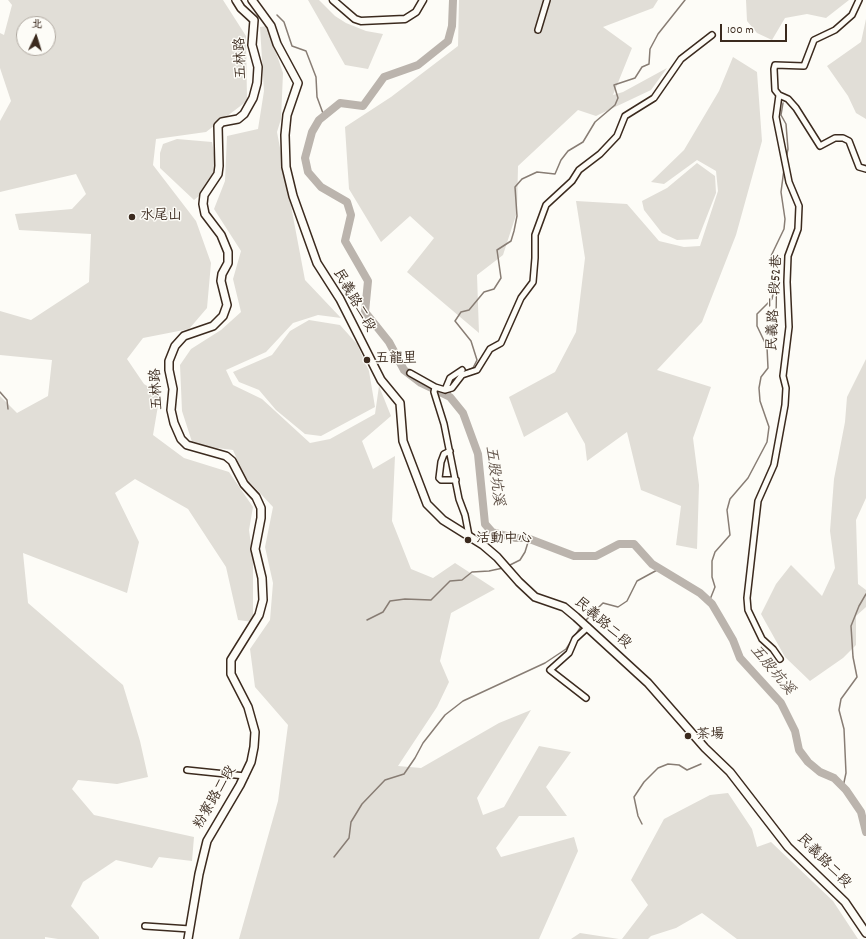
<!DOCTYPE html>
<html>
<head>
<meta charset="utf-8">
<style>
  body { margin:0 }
  #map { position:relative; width:866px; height:939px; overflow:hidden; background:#fdfcf7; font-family:Dekko,"LXGW WenKai TC",sans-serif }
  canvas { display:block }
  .north { position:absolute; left:16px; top:16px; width:40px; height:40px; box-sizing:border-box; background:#fdfcf7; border:1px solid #afa8a0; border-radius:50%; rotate:4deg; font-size:11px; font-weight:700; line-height:16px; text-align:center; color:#3b2a1e }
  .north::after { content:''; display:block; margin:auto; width:14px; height:18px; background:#3b2a1e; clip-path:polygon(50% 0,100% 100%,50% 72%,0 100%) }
  .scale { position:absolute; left:720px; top:24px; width:67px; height:18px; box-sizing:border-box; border:2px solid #3b2a1e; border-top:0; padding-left:5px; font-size:12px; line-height:14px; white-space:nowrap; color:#3b2a1e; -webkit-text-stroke:3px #fdfcf7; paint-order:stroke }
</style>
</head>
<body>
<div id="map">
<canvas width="866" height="939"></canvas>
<div class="north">北</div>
<div class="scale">100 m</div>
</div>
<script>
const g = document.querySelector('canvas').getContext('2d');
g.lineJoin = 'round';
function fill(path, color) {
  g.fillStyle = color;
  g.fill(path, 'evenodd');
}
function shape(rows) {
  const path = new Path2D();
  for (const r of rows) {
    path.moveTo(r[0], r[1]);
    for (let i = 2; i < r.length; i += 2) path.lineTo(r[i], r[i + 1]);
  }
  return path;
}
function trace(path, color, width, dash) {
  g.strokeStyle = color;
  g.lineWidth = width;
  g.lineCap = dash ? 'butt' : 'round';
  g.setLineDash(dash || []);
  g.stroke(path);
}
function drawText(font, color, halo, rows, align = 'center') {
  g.font = font + ' Dekko,"LXGW WenKai TC",sans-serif';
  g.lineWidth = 3;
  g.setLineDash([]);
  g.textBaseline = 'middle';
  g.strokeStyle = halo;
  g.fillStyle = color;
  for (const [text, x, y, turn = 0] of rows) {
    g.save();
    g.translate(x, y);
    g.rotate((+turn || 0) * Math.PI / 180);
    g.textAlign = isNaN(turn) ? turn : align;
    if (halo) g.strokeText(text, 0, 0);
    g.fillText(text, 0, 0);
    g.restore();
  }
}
fill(shape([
  [8,0,223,0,246,36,247,101,206,132,156,139,153,165,196,221,211,263,207,308,189,329,143,338,127,359,144,384,160,394,153,435,184,458,229,472,253,507,249,530,253,559,253,622,238,620,226,567,188,509,135,479,115,493,139,542,127,593,23,553,28,603,123,685,140,741,148,777,117,784,78,780,72,789,94,815,194,837,192,861,159,857,152,868,116,860,83,882,71,906,99,937,99,939,58,939,45,937,45,939,0,939,0,396,17,413,48,396,52,360,0,355,0,311,31,320,89,282,91,234,19,230,15,214,72,209,86,194,76,174,0,192,0,121,11,101,0,68,0,33,4,35,12,5],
  [24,24,48,24,48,48,24,48],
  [308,0,319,0,335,16,346,23,366,31,383,34,368,69,345,65],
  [459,0,658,0,653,8,603,27,632,48,613,95,623,92,667,68,651,90,596,116,578,110,518,166,517,212,503,255,477,275,479,333,407,272,434,238,410,216,381,242,349,189,345,127,391,97,458,46],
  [746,0,849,0,826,18,807,14,785,18,772,40,757,33,747,21],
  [866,19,866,119,856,113,848,96,827,66,861,42],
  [267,26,283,73,281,119,277,132,305,280,341,318,318,315,293,323,266,352,226,370,233,385,262,399,310,443,330,439,375,414,379,386,391,416,362,441,373,469,395,456,392,521,411,569,433,578,455,563,495,589,451,613,440,661,449,682,437,707,398,766,421,768,499,723,531,710,477,798,483,815,504,807,539,746,571,752,546,787,567,816,519,816,496,848,501,857,574,837,578,851,539,939,239,939,278,801,288,725,255,687,250,649,270,620,273,583,265,547,273,507,244,476,233,450,193,445,182,411,180,365,191,349,221,330,241,312,233,279,241,251,214,209,225,181,227,136,258,129,264,91,260,27],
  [733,57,757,72,762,141,736,235,702,322,657,370,711,387,693,438,699,485,697,549,676,545,681,506,641,490,627,432,587,461,585,444,567,412,524,437,509,397,555,372,576,332,585,258,576,201,627,204,659,241,684,247,700,246,718,191,716,171,697,160,664,184,651,182,684,150,719,91],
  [177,139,212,142,215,159,214,180,204,192,194,200,160,168,160,153,163,144],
  [697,163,715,176,716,193,698,239,677,240,662,233,644,210,642,201,667,188],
  [309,320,340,325,357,344,369,371,375,407,321,436,305,434,276,410,259,390,239,382,233,372,272,355,290,331],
  [866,359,866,498,856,520,858,584,866,590,866,607,856,616,856,645,843,658,810,681,785,657,761,614,776,584,791,565,822,596,835,568,830,531,834,479,845,422,847,397],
  [728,793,752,829,757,847,771,842,833,901,858,939,737,939,702,913,676,928,651,936,648,939,622,939,648,905,631,880,664,819,710,795],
  [580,933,619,939,571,939]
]), '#e1ded7');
trace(shape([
  [277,15,284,22,292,46,306,51,316,77,317,97,324,116],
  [783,103,781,115,786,124,788,149,786,158],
  [463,372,473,368,477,360,471,341,455,321,461,312,469,310,484,292,494,289,501,278,497,250,511,241,514,231,517,216,515,187,522,179,537,172,555,174,561,160,568,151,583,142,595,122,615,105,618,98,614,85,635,78,642,67,649,64,650,49,658,34,685,0],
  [0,392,7,400,8,409],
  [450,397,450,384,457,376],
  [508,566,520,560,525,552,529,539],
  [709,602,715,587,712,577,712,561,715,552,730,535,727,510,730,499,748,478,767,442,769,427,760,401,759,388,761,377,768,368,767,347,757,326,757,314,772,299,774,289,775,275,771,256,784,229,785,219,781,192,784,169],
  [367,620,383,612,390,601,405,599,431,600,450,581,462,580,472,572,489,571,503,568],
  [584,622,603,603,618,607,627,601,637,581,659,569],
  [843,787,846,773,844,729,839,710,841,699,857,677,853,657,851,626,859,606,866,594],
  [642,824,638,816,634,797,644,782,658,768,668,764,679,765,687,770,701,764],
  [334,857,349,838,351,822,362,804,385,780,404,774,415,758,423,743,445,715,463,701,545,663,566,649,582,625]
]), '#887d74', 1.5);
trace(shape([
  [453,0,452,26,448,41,418,65,384,77,363,106,340,103,319,120,312,132,305,158,308,172,321,187,347,202,351,215,345,241,368,281,365,312,389,342,404,370,421,383,450,397,463,413,478,454,485,524,492,532,515,538,527,538,574,556,596,556,619,544,634,544,652,564,700,593,712,604,722,621,733,640,740,658,781,703,795,731,799,750,808,762,820,772,834,778,846,790,861,812,866,832]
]), '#bbb4ad', 8);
const minor = shape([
  [538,30,547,0],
  [779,95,775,90,774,69,775,65,804,66,814,40,835,30,852,15,859,0],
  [410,373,435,387,445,390,452,388,462,375,477,370,490,349,501,343,521,298,533,282,535,258,535,235,546,205,572,181,579,170,600,154,617,136,625,116,654,98,681,59,712,35],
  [435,387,434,392,444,424,459,499,465,515,469,536],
  [445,390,450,378,462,370],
  [450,451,444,454,441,462,439,478,441,480,456,480],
  [780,659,773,649,762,639,748,610,747,598,758,501,774,465,785,405,786,388,783,376,789,327,787,282,788,256,798,229,799,206,789,182,776,117,779,95,788,99,796,108,820,146,835,138,843,138,849,141,859,167,866,169],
  [586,698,550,670,569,653,575,639,588,627],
  [187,770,245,776],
  [145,926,190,929]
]);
const tertiary = shape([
  [333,0,355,19,361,21,405,19,416,12,423,0]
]);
const secondary = shape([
  [252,0,271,26,277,44,298,83,287,115,285,135,286,167,293,196,317,263,340,299,381,380,400,403,403,441,427,504,443,520,483,545,497,557,519,582,535,597,564,607,576,617,648,683,705,748,730,772,788,847,845,902,866,933],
  [188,939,199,874,207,841,240,785,251,762,254,747,255,732,248,707,231,674,231,660,259,615,263,600,262,578,255,549,261,518,261,508,256,497,244,484,232,461,226,456,187,445,181,439,174,423,171,410,173,389,169,370,169,361,175,346,184,336,213,326,223,316,227,305,221,281,222,274,228,263,228,252,221,235,205,214,203,204,204,195,218,174,219,166,218,126,222,122,238,119,244,114,253,98,257,83,258,67,252,45,254,20,241,8,236,0]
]);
trace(minor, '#3b2a1e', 8);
trace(tertiary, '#3b2a1e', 9);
trace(secondary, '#3b2a1e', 10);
trace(minor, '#fdfcf7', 5);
trace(tertiary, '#fdfcf7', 6);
trace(secondary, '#fdfcf7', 7);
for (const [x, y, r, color] of [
  [132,217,4,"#3b2a1e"],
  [367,360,4,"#3b2a1e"],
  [468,540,4,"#3b2a1e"],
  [688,736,4,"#3b2a1e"]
]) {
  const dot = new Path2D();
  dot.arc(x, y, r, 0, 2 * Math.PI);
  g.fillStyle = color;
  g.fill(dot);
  trace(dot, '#fdfcf7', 1.5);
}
drawText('14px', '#3b2a1e', '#fdfcf7', [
  ["五林路",242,58,-92],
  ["民義路二段",353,301,60],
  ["民義路二段52巷",776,303,-87],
  ["五林路",158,389,-93],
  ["民義路二段",602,624,41],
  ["粉寮路二段",216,798,-60],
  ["民義路二段",823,862,45]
]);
drawText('14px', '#3b2a1e', '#fdfcf7', [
  ["水尾山",140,217],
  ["五龍里",375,360],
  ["活動中心",476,540],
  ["茶場",696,736]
], 'left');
drawText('italic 15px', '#615349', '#fdfcf7', [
  ["五股坑溪",493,476,82],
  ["五股坑溪",771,671,50]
]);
</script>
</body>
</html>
